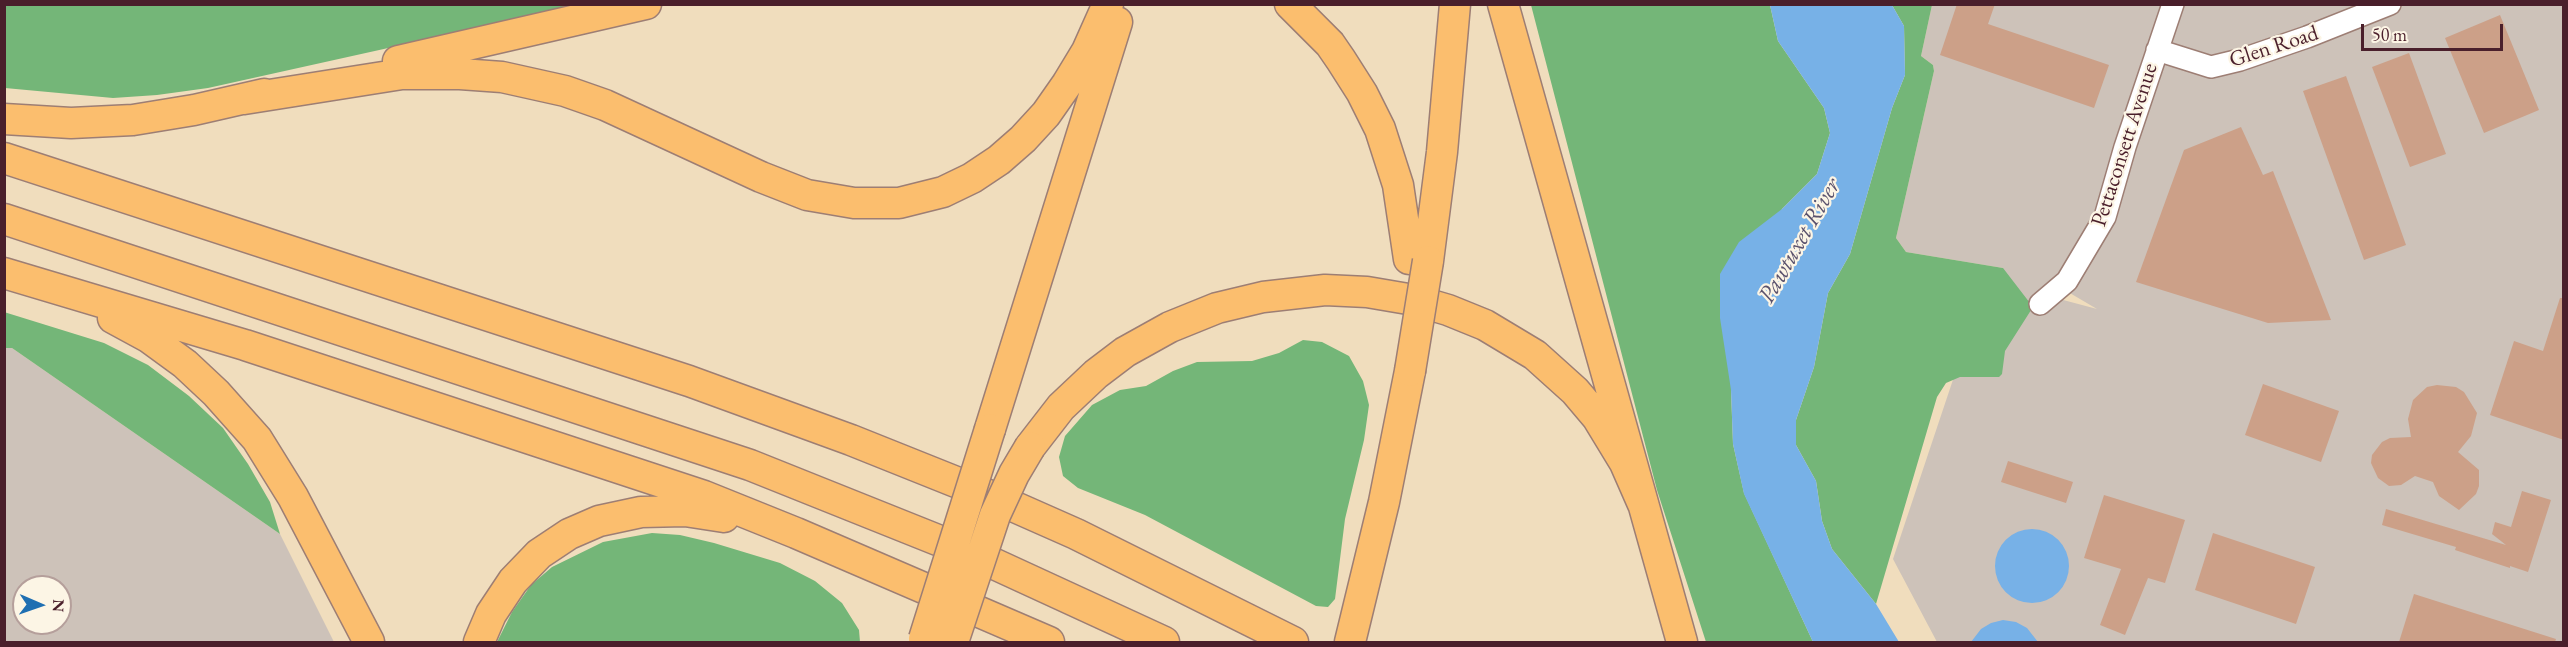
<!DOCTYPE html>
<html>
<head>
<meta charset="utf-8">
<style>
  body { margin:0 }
  #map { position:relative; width:2568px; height:647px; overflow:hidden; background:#f0ddbd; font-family:"EB Garamond",serif }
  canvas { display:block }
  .frame { position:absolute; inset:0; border:6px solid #4a1f2b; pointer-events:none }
  .north { position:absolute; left:12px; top:575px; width:60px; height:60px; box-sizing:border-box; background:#fcf5e5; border:2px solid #b59f9b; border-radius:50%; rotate:92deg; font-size:16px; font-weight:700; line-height:24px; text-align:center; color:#4a1f2b }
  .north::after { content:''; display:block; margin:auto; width:21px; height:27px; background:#1f6fb2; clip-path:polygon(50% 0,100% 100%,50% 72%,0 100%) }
  .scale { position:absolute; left:2361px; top:24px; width:142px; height:27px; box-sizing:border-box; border:3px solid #4a1f2b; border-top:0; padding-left:8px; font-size:18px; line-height:21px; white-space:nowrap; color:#4a1f2b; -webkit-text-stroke:4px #fcf5e5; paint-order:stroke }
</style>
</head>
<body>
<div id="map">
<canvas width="2568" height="647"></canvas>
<div class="frame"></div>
<div class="north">N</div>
<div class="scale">50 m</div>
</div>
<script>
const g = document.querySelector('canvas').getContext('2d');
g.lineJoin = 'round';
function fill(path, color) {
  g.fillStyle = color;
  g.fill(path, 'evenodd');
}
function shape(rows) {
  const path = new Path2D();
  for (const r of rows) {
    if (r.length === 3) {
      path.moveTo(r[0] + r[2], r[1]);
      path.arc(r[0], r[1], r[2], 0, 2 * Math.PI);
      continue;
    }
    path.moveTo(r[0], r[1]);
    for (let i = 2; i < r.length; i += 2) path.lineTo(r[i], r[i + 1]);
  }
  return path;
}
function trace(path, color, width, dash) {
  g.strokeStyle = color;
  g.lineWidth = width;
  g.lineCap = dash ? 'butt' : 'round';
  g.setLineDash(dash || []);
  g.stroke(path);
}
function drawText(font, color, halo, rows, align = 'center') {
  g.font = font + ' "EB Garamond",serif';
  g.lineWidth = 4.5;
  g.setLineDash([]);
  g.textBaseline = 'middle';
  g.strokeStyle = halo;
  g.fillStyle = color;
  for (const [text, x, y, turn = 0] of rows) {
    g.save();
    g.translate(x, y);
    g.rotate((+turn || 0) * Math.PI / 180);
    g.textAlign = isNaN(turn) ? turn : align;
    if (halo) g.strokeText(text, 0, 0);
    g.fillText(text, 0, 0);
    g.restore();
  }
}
fill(shape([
  [1932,5,2563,5,2563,642,1937,642,1893,559,1987,278,2003,268,1906,252,1896,238,1934,71,1933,65,1921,56],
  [2063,289,2097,309,2052,297],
  [4,348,12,348,280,534,334,642,5,642],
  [24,587,60,587,60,623,24,623]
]), '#cdc2b9');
fill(shape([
  [5,5,582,5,208,88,157,95,113,98,5,88],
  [1531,5,1770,5,1778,41,1824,108,1830,133,1817,174,1782,209,1731,390,1733,444,1744,493,1813,642,1706,642,1657,490],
  [1892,5,1932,5,1921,56,1933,65,1934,71,1896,238,1906,252,2003,268,2033,307,2005,351,2002,374,1999,377,1960,377,1946,383,1937,397,1876,604,1832,549,1822,521,1816,481,1796,445,1796,420,1814,367,1828,293,1850,254,1892,108,1905,75,1904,26],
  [4,312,104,343,148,365,189,396,223,428,248,464,270,502,280,534,12,348,5,348],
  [1303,340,1322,342,1349,356,1363,381,1369,405,1364,440,1345,519,1335,599,1328,607,1316,606,1145,515,1078,488,1063,476,1059,457,1065,436,1092,405,1120,390,1146,386,1173,371,1197,362,1252,361,1279,353],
  [652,533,680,535,714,543,780,563,815,581,842,603,859,630,860,642,497,642,512,612,531,585,552,567,603,542]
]), '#74b678');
fill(shape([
  [1770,5,1892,5,1904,26,1905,75,1892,108,1850,254,1828,293,1814,367,1796,420,1796,445,1816,481,1822,521,1832,549,1876,604,1899,642,1813,642,1744,494,1733,444,1731,390,1720,318,1720,274,1739,242,1782,209,1817,174,1830,133,1824,108,1778,41],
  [2032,566,37],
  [2003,620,2016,622,2027,628,2038,642,1971,642,1981,629,1991,623]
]), '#77b1e7');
fill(shape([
  [1957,4,1995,4,1988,24,2109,65,2094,108,1940,55],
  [2500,15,2539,110,2484,133,2445,38],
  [2409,53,2446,154,2410,167,2372,67],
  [2346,76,2406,245,2364,260,2303,91],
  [2241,127,2263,175,2273,171,2331,320,2268,323,2136,282,2184,150],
  [2560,298,2564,298,2564,440,2490,415,2514,341,2543,351],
  [2263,384,2339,411,2321,462,2245,435],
  [2437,385,2456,387,2464,392,2477,413,2471,436,2458,452,2479,470,2479,486,2476,494,2459,510,2439,496,2433,482,2415,476,2401,485,2389,486,2378,478,2371,463,2372,455,2382,442,2390,438,2411,437,2408,419,2413,400,2427,387],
  [2008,461,2073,482,2066,503,2001,482],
  [2522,491,2551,500,2528,572,2510,566,2510,568,2455,550,2456,547,2382,525,2386,509,2506,545,2492,534,2495,522,2511,527],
  [2104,495,2185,520,2165,583,2148,578,2125,635,2100,625,2121,569,2084,558],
  [2213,533,2315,567,2296,624,2195,590],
  [2414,594,2556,639,2555,642,2399,642]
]), '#cca088');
const minor = shape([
  [2157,50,2211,67,2240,60,2307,37,2390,4],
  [2040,304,2067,281,2105,217,2125,147,2173,4]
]);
const highway = shape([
  [1290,4,1330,44,1341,60,1362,93,1380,129,1398,185,1409,259],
  [1503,4,1682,642],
  [398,61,646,4],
  [244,99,402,74,460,74,502,77,565,91,605,105,761,177,807,195,854,203,899,203,943,192,972,178,999,160,1023,139,1046,114,1067,84,1087,51,1108,4],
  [4,119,71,123,133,120,194,110,264,94],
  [4,158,689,381,851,440,981,492,1076,534,1293,642],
  [4,219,750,465,975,555,1164,642],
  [1428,261,1442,152,1455,4],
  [4,273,245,345,704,496,796,533,1049,642],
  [113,318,148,337,185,364,216,393,257,439,293,497,369,642],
  [990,429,1117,22],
  [1030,447,1061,407,1096,374,1125,352,1170,327,1217,308,1263,297,1325,290,1367,292,1414,300,1448,310,1485,325,1535,355,1575,391,1597,417,1625,463,1643,504],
  [479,642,491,614,513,581,539,554,569,534,599,521,641,512,685,511,724,517],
  [1350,642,1384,502,1410,371]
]);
trace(minor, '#9d7e74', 24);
trace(highway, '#9d7e74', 33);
trace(minor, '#fff', 21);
trace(highway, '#fbbe6e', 30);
const highwayBridge = shape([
  [1410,371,1428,261],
  [924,639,990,429],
  [953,642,995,515,1014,474,1030,447]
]);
trace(highwayBridge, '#9d7e74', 33, []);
trace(highwayBridge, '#fbbe6e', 30);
drawText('22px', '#4a1f2b', '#fcf5e5', [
  ["Glen Road",2274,47,-18],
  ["Pettaconsett Avenue",2125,145,-72]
]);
drawText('italic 24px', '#5a526d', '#fcf5e5', [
  ["Pawtuxet River",1800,241,-60]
]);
</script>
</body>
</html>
